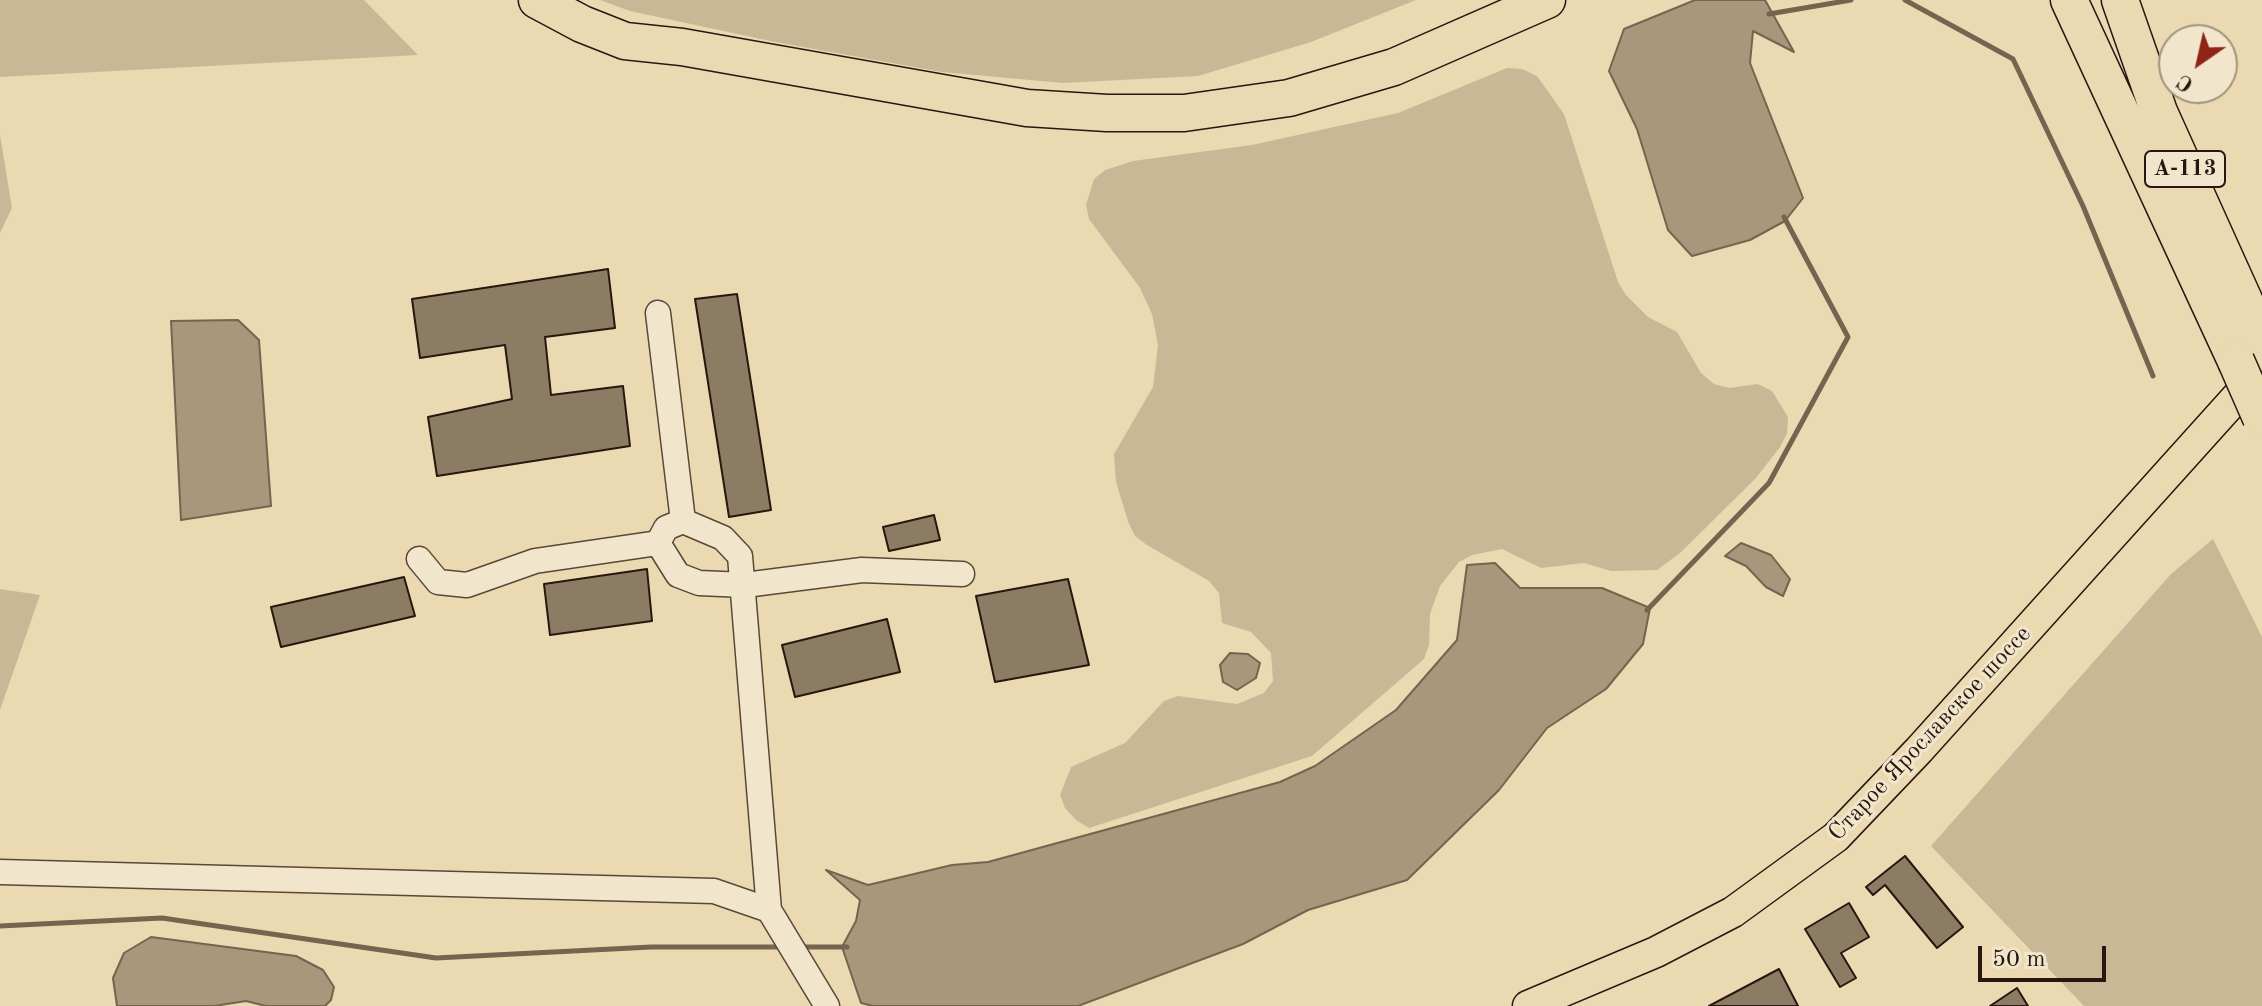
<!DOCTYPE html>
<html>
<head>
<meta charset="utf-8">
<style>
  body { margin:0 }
  #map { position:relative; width:2262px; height:1006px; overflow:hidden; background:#ead9b1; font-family:"Old Standard TT",serif }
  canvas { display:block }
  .north { position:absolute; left:2158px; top:24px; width:80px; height:80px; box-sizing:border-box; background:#f1e6cc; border:2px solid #a09381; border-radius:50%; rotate:214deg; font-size:22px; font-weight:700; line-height:32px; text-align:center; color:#271710 }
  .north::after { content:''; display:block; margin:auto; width:28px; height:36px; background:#8f2418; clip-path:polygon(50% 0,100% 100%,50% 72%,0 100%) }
  .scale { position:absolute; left:1978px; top:946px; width:128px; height:36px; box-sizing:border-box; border:4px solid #271710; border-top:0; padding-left:10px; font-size:24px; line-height:28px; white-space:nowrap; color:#271710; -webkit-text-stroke:6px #f1e6cc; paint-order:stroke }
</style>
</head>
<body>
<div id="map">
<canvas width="2262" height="1006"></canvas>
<div class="north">С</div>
<div class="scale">50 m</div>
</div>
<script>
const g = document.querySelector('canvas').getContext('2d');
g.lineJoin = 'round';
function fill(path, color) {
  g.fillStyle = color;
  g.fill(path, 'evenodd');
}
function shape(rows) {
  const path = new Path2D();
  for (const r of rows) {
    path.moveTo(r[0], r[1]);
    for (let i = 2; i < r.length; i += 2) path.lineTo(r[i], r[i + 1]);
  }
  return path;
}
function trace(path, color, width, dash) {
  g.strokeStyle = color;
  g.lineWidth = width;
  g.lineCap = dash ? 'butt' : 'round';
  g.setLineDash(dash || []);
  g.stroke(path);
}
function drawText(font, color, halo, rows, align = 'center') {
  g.font = font + ' "Old Standard TT",serif';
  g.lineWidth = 6;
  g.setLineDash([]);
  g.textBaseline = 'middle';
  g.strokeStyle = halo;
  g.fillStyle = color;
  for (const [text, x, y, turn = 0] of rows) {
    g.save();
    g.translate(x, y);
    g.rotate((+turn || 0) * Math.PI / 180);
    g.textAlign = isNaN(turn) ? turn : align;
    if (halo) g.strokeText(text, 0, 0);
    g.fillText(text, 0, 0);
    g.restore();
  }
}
fill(shape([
  [0,0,364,0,418,55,0,77],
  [600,0,1416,0,1311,42,1198,76,1063,83,942,72,775,42,630,11],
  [1507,68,1522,69,1537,76,1564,114,1618,282,1626,295,1648,317,1677,332,1701,373,1714,384,1729,388,1758,384,1772,391,1788,417,1787,433,1780,447,1756,478,1680,553,1657,570,1611,571,1584,563,1541,568,1502,549,1472,555,1459,562,1440,586,1430,614,1429,645,1424,659,1312,756,1089,828,1076,820,1065,808,1060,795,1071,767,1125,743,1164,701,1178,696,1237,704,1264,693,1273,681,1271,653,1251,632,1222,623,1219,593,1209,581,1147,545,1135,536,1129,524,1116,482,1114,454,1153,387,1158,345,1152,314,1140,288,1089,219,1086,205,1094,179,1105,170,1133,161,1252,145,1398,113],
  [0,135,12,208,0,233],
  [2213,539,2262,637,2262,1006,2084,1006,1931,846,2171,574],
  [0,589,40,595,0,710]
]), '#c9b896');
const water = shape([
  [1695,0,1765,0,1794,52,1753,31,1750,63,1803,198,1785,221,1750,240,1692,256,1668,230,1637,129,1609,71,1624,29,1695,0],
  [238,320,259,340,271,506,181,520,171,321,238,320],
  [1741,543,1771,555,1790,579,1783,596,1766,587,1746,566,1725,556,1741,543],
  [1495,563,1520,588,1602,588,1650,608,1643,644,1606,689,1547,728,1499,790,1407,880,1308,910,1243,944,1078,1006,873,1006,861,1003,842,947,856,921,860,900,826,870,868,885,952,865,988,862,1280,782,1315,766,1396,710,1457,640,1467,565,1495,563],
  [1230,653,1248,654,1260,663,1256,678,1237,690,1223,682,1220,665,1230,653],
  [151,937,296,956,323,970,334,987,331,1000,325,1006,266,1006,246,1001,214,1006,117,1006,113,978,124,953,151,937]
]);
fill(water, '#a8977a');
trace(water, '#746450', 2);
trace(shape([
  [1905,0,2013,59,2083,206,2153,376],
  [1769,14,1851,0],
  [1647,610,1769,483,1848,337,1784,217],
  [0,926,162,918,436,958,651,947,783,947],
  [801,947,847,947]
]), '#746450', 5);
const building = shape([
  [608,269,615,328,545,337,551,395,623,386,630,446,437,476,428,417,512,399,505,345,420,358,412,299,608,269],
  [737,294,771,510,729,517,695,299,737,294],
  [934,515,940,540,889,551,883,527,934,515],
  [647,569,652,621,550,635,544,584,647,569],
  [404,577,415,616,281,647,271,607,404,577],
  [1068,579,1089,665,995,682,976,596,1068,579],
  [887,619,900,672,795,697,782,645,887,619],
  [1905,856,1963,927,1937,948,1885,885,1873,895,1866,887,1905,856],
  [1849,903,1869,937,1841,953,1856,978,1840,987,1805,929,1849,903],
  [1779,969,1798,1006,1709,1006,1779,969],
  [2017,988,2028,1006,1990,1006,2017,988]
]);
fill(building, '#8c7c64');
trace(building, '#271710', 2);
const minor = shape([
  [658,313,683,521,723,538,740,556,769,910,827,1006],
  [683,521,666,528,658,543,678,575,699,583,745,585,862,570,962,574],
  [419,559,438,582,467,585,535,561,658,543],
  [0,872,714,891,769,910]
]);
const major = shape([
  [1528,1006,1656,952,1733,912,1836,837,1919,750,2262,369]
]);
const highway = shape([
  [537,0,582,24,625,41,682,47,1027,108,1107,113,1184,113,1289,98,1394,67,1547,0],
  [2069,0,2236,361],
  [2120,0,2159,112,2262,340]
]);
trace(minor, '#584838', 27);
trace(major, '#271710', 33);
trace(highway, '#271710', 39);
trace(minor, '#f1e6cc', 24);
trace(major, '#ead9b1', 30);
trace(highway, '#ead9b1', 36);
const highwayBridge = shape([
  [2236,361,2261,418]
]);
trace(highwayBridge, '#271710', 39, []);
trace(highwayBridge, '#ead9b1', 36);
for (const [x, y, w] of [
  [2185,169,80]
]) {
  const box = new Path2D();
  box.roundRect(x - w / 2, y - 18, w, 36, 6);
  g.fillStyle = '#f1e6cc';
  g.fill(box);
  trace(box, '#271710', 2);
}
drawText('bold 22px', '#271710', null, [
  ["А-113",2185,169]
]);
drawText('24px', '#271710', '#f1e6cc', [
  ["Старое Ярославское шоссе",1930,734,-47]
]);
</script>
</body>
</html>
